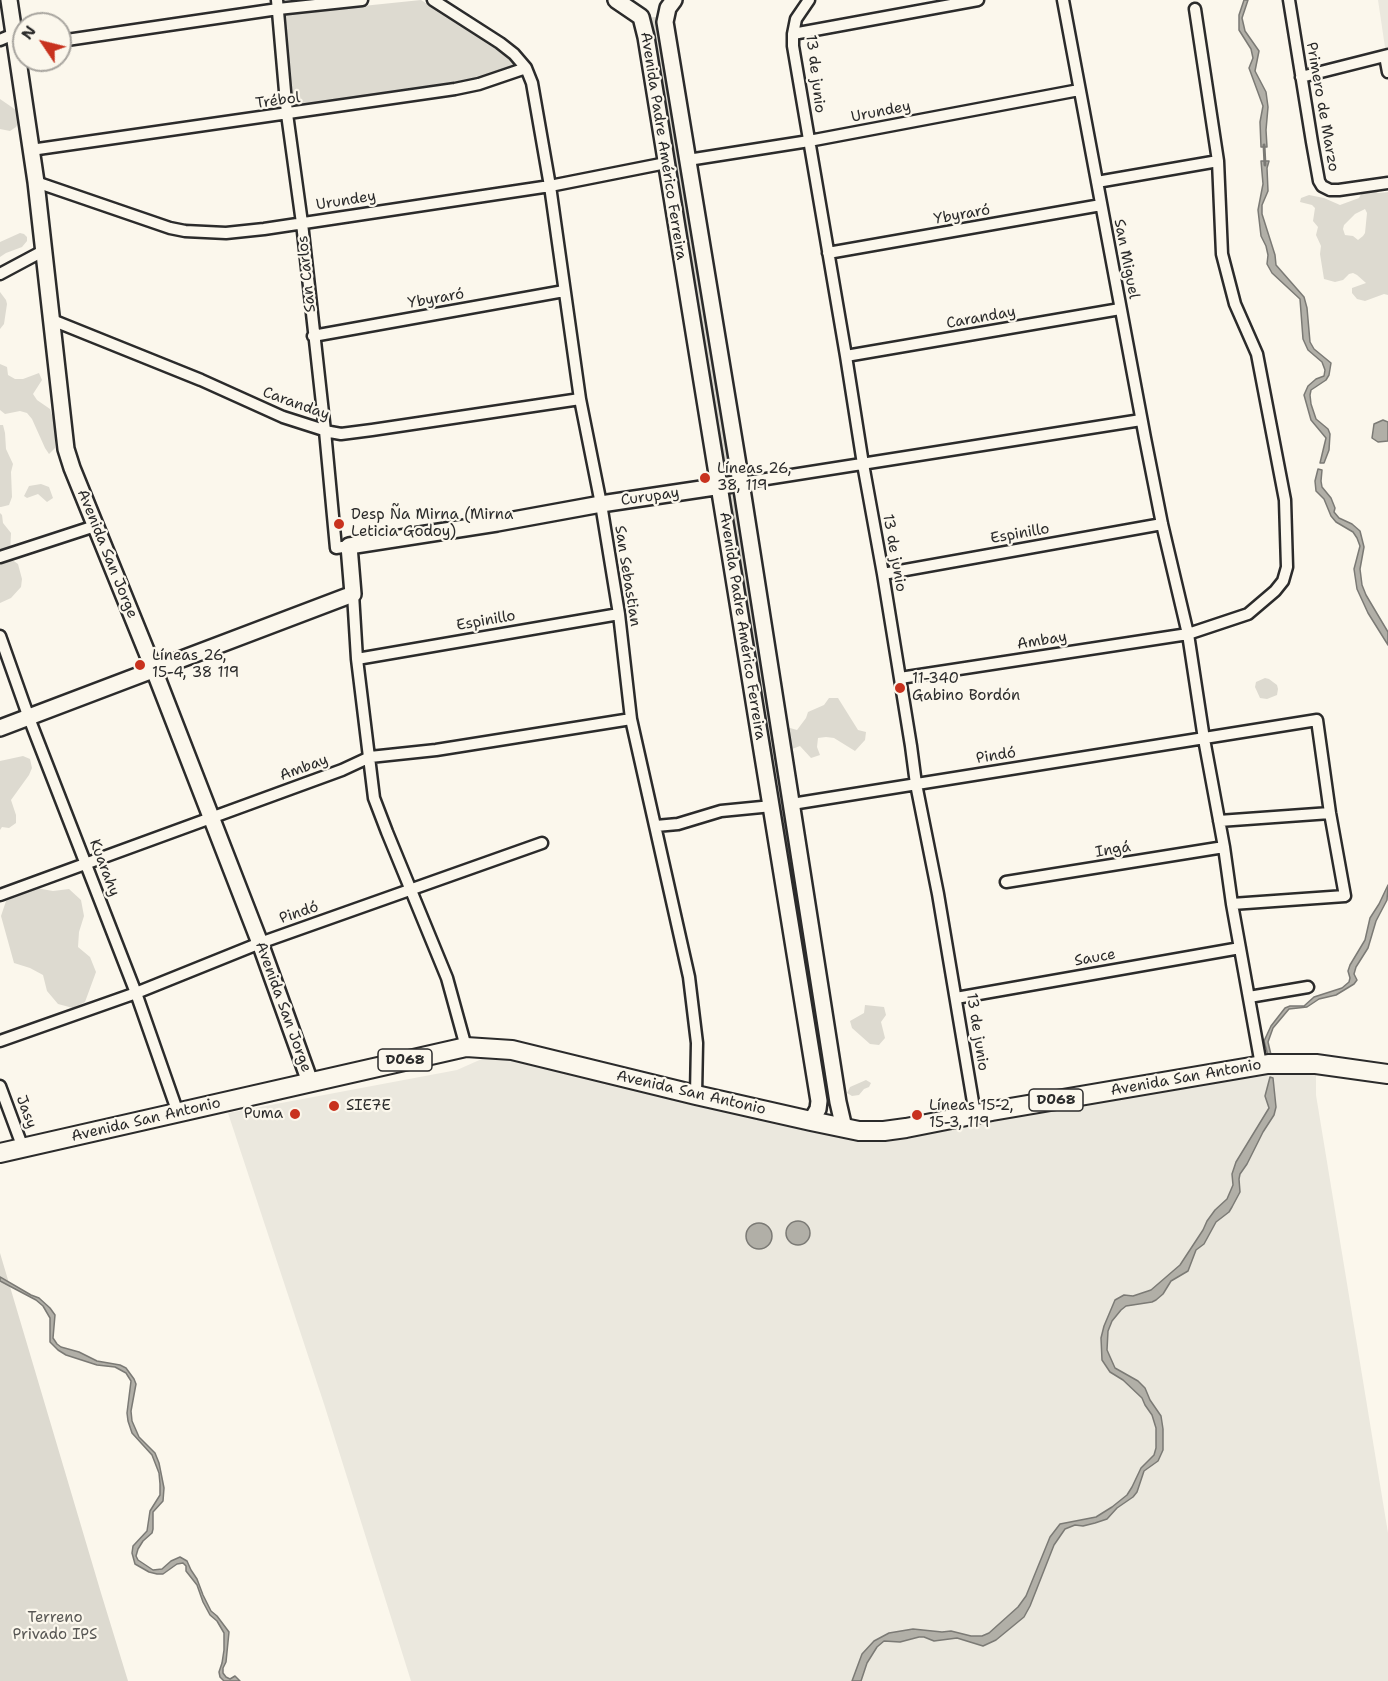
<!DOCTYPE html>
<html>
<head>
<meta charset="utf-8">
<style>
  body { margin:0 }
  #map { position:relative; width:1388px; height:1681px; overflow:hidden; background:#fbf7ec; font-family:"Shantell Sans",sans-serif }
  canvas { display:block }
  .north { position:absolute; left:12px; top:12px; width:60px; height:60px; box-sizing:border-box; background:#fbf7ec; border:2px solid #a8a59f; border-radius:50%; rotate:305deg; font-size:16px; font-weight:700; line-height:24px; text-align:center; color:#2b2b2b }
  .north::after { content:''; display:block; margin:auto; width:21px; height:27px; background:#c8321e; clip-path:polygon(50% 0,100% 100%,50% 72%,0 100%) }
</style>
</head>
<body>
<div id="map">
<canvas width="1388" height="1681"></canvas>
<div class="north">N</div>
</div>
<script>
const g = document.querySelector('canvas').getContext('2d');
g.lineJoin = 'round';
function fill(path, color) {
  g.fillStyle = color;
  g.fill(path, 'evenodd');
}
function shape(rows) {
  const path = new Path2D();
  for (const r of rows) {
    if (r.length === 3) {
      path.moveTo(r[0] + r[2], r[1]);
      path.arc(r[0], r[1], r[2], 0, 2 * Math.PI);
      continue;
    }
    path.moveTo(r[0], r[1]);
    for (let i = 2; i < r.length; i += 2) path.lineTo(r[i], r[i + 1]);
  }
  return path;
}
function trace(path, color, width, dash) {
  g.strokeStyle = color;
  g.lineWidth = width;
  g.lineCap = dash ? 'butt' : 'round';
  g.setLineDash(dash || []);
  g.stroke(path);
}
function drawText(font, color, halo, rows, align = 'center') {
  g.font = font + ' "Shantell Sans",sans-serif';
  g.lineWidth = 4.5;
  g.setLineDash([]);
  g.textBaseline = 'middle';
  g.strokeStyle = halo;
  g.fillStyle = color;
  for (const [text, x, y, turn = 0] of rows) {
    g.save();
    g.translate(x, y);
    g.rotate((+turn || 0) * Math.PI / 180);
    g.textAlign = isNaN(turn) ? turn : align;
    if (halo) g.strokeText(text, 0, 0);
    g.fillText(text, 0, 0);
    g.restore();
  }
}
fill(shape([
  [1378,0,1388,0,1388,53,1386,54],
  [493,1054,862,1134,1316,1064,1316,1095,1388,1533,1388,1681,411,1681,325,1407,228,1113,457,1070]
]), '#ebe8de');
fill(shape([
  [421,0,496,48,508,57,514,65,478,78,293,107,285,14],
  [647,18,655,17,661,19,736,478,726,486],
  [0,99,16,110,18,123,16,127,10,131,0,129],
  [1367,189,1379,193,1388,192,1388,295,1384,294,1365,301,1357,299,1352,293,1352,288,1366,283,1357,275,1353,273,1349,274,1343,280,1335,282,1324,279,1320,254,1321,246,1316,235,1318,227,1313,221,1315,208,1312,205,1300,202,1301,198,1309,195,1324,198,1340,205,1359,198,1363,190],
  [1365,209,1367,213,1365,233,1363,236,1358,240,1353,236,1345,235,1343,229,1344,225,1355,214],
  [20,233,24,234,27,237,27,241,22,247,6,253,0,257,0,242],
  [0,292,6,300,7,304,4,324,0,329],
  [0,364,7,367,8,375,15,379,23,379,39,373,42,380,33,394,37,400,50,409,55,424,55,448,49,454,45,448,32,419,27,413,20,411,5,414,0,410],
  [0,425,3,425,5,433,6,449,13,464,11,472,12,497,9,505,1,507,0,507],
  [41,484,49,487,53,498,47,502,38,494,27,498,24,496,29,486],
  [733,489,736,490,784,732,790,728,797,730,806,718,808,712,824,705,829,698,838,698,858,730,866,732,865,740,855,751,834,738,826,737,818,738,817,747,820,755,811,758,800,746,784,752,829,1084,819,1088,813,1087,807,1082,715,498],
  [0,513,2,515,3,523,11,533,10,553,0,554],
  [11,559,18,564,22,579,21,587,11,598,0,603,0,560],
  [1265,678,1269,679,1277,685,1278,689,1277,695,1267,699,1260,698,1255,687,1256,682],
  [23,756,30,759,32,768,29,775,11,800,16,815,16,823,9,828,2,827,0,830,0,761],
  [36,888,53,891,69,889,81,900,84,916,79,932,78,947,90,957,96,972,85,1002,73,1008,58,1004,47,991,43,975,30,968,14,963,1,916,6,901],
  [865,1005,884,1007,886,1015,881,1022,885,1038,879,1045,870,1044,852,1028,850,1021,864,1013],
  [866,1080,871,1083,869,1087,864,1089,859,1095,852,1096,847,1093,850,1087],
  [0,1253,101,1593,128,1681,0,1681]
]), '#dddad0');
const water = shape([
  [1244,0,1248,0,1242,18,1245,31,1259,51,1255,71,1266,92,1268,107,1266,130,1267,147,1261,147,1260,122,1263,106,1249,68,1253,58,1251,49,1239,30,1239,15,1244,0],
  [1261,161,1269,161,1267,168,1268,191,1262,205,1262,214,1275,255,1276,265,1304,297,1307,308,1310,342,1314,349,1331,363,1329,375,1326,380,1311,390,1310,395,1311,404,1316,419,1328,429,1330,434,1329,450,1324,463,1320,463,1326,438,1311,420,1304,395,1308,386,1316,379,1324,376,1325,370,1322,362,1308,350,1303,339,1300,299,1272,273,1267,264,1268,255,1266,246,1261,236,1258,210,1263,184,1261,161],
  [1383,420,1388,422,1388,441,1378,442,1372,438,1374,424,1383,420],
  [1318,469,1322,470,1321,481,1322,487,1331,498,1335,508,1334,512,1339,518,1352,524,1360,531,1364,547,1360,569,1362,585,1366,595,1388,632,1388,645,1368,613,1357,589,1354,569,1360,546,1357,538,1353,532,1336,522,1331,516,1324,499,1316,491,1315,481,1318,469],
  [1388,885,1387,900,1376,921,1368,948,1356,967,1354,974,1357,980,1354,984,1336,995,1319,999,1307,1007,1289,1009,1273,1028,1268,1042,1272,1059,1269,1059,1264,1041,1271,1026,1285,1008,1290,1006,1304,1006,1314,997,1342,988,1349,982,1350,978,1348,971,1350,965,1365,940,1370,918,1379,904,1388,885],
  [1270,1077,1273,1078,1276,1107,1274,1115,1263,1132,1247,1164,1240,1174,1239,1179,1240,1192,1232,1207,1229,1212,1216,1222,1204,1244,1196,1250,1188,1271,1171,1281,1163,1294,1156,1300,1152,1302,1126,1306,1121,1310,1112,1321,1108,1331,1107,1350,1115,1368,1138,1381,1145,1388,1150,1400,1161,1416,1163,1429,1163,1450,1158,1461,1144,1471,1137,1492,1133,1497,1117,1508,1107,1519,1095,1523,1083,1526,1075,1525,1065,1529,1054,1545,1030,1606,1024,1617,996,1640,983,1646,957,1638,934,1641,924,1637,919,1637,900,1642,884,1641,877,1647,867,1663,861,1681,852,1681,862,1654,874,1641,889,1633,913,1629,942,1632,951,1631,971,1636,982,1636,989,1633,1018,1607,1026,1596,1050,1537,1060,1524,1096,1517,1112,1507,1127,1495,1132,1487,1141,1468,1154,1455,1156,1448,1156,1428,1152,1415,1145,1405,1142,1398,1123,1380,1110,1372,1102,1360,1101,1338,1104,1326,1115,1300,1124,1295,1133,1296,1151,1290,1180,1265,1203,1230,1207,1221,1215,1210,1227,1199,1233,1185,1232,1174,1236,1162,1269,1108,1265,1096,1270,1077],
  [798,1233,12],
  [759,1236,13],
  [0,1277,31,1295,39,1298,50,1308,55,1315,53,1338,57,1344,61,1347,79,1352,97,1361,120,1365,126,1368,134,1379,136,1384,131,1411,132,1421,139,1437,155,1453,159,1463,164,1488,163,1501,153,1512,153,1529,152,1533,143,1541,138,1549,136,1556,138,1560,153,1570,162,1569,171,1561,180,1557,187,1561,191,1570,197,1579,203,1595,211,1611,217,1616,229,1632,226,1662,223,1668,223,1673,226,1677,230,1679,235,1676,240,1681,224,1681,220,1677,219,1672,222,1663,224,1650,224,1633,217,1621,210,1615,203,1602,197,1585,186,1571,186,1566,183,1563,177,1564,163,1574,157,1574,149,1572,135,1564,132,1553,133,1546,147,1531,150,1511,160,1495,160,1484,159,1473,152,1455,132,1433,128,1421,127,1413,131,1381,126,1373,115,1367,97,1365,66,1355,58,1350,50,1342,50,1318,43,1306,36,1300,2,1282,0,1281,0,1277]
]);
fill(water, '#b1afa7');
trace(water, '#7b7a75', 1.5);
trace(shape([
  [1264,145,1265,165]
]), '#7b7a75', 3);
const street = shape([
  [277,0,287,114,302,223,325,431,336,548,349,546],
  [433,0,500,43,514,54,526,68,532,83,550,186,580,399,601,504,619,614,631,719,689,977,697,1043,696,1095],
  [809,0,796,19,793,34,793,46,846,356,863,464,883,574,911,746,916,784,938,894,975,1114],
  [1063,0,1145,438,1162,524,1188,634,1204,739,1224,847,1232,904,1261,1065],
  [1289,0,1312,142,1319,181,1322,186,1330,190,1339,190,1388,183],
  [793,34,978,0],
  [0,40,14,34],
  [60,41,278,9,362,0],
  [1385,56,1388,72],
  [1301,77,1388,55],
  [31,150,455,89,479,84,526,68],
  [688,160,809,141,1079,90],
  [36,182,170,228,185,231,226,233,264,229,550,186,666,163],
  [1097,182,1218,161],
  [828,253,1101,205],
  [0,274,43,251],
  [52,320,201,380,283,417,330,432,341,434,372,430,580,399],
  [313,336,564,291],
  [846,356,1120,309],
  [741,483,1141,420],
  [0,557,95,526],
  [883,574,1162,524],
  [353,594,357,659,374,798,387,832,447,978,466,1047],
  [0,636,29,718,136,993,178,1113],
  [357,659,619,614],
  [900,678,1188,634,1248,614,1275,591,1283,581,1287,567,1285,500,1257,354,1235,304,1222,254,1218,161,1195,9],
  [792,804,1317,720,1330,813,1345,896,1232,904],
  [1219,821,1330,813],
  [656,826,678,824,721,811,772,806],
  [1006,882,1224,847],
  [0,895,342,770,370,757,436,750,631,719],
  [1249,997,1308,987],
  [956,998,1240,948],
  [0,1041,136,993,260,943,542,843],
  [0,1086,23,1148]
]);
const secondary = shape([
  [9,0,36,182,66,449,72,468,154,670,260,943,310,1082],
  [616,0,641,17,646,37,819,1101,818,1109,811,1121],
  [674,0,668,8,665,22,741,483,838,1102,844,1128],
  [0,728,353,594,349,546,497,523,601,504,728,485]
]);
const primary = shape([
  [0,1153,466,1047,512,1050,696,1095,811,1121,859,1131,884,1131,906,1128,992,1111,1268,1064,1316,1064,1388,1074]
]);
trace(street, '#2b2b2b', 15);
trace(secondary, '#2b2b2b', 20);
trace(primary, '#2b2b2b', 22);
trace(street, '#fbf7ec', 10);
trace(secondary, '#fbf7ec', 15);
trace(primary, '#fbf7ec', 18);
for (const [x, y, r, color] of [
  [705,478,6,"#c8321e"],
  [339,524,6,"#c8321e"],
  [140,665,6,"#c8321e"],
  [900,688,6,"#c8321e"],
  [334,1106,6,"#c8321e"],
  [295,1114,6,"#c8321e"],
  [917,1115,6,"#c8321e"]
]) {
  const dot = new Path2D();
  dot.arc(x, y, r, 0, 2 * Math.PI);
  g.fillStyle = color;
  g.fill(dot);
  trace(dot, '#fbf7ec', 2);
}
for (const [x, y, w] of [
  [405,1060,54],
  [1056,1100,54]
]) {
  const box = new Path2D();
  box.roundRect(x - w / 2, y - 11, w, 22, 4.5);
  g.fillStyle = '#fbf7ec';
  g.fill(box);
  trace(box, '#2b2b2b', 1.5);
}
drawText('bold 14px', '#2b2b2b', null, [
  ["D068",405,1060],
  ["D068",1056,1100]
]);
drawText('15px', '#2b2b2b', '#fbf7ec', [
  ["13 de junio",815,74,83],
  ["Trébol",278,101,-8],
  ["Primero de Marzo",1322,107,80],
  ["Urundey",881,112,-11],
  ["Avenida Padre Américo Ferreira",663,146,81],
  ["Urundey",346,201,-9],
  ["Ybyraró",962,215,-10],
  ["San Miguel",1126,259,79],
  ["San Carlos",307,274,-96],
  ["Ybyraró",436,299,-10],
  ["Caranday",981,318,-10],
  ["Caranday",296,404,20],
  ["Curupay",650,497,-8],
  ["Espinillo",1020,534,-10],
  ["13 de junio",894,553,80],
  ["Avenida San Jorge",107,554,68],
  ["San Sebastian",627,576,81],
  ["Espinillo",486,621,-10],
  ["Avenida Padre Américo Ferreira",742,626,81],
  ["Ambay",1042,641,-9],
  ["Pindó",996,756,-9],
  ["Ambay",304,768,-20],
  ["Ingá",1113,850,-9],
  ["Kuarahy",104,868,69],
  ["Pindó",299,913,-19],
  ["Sauce",1095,958,-10],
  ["Avenida San Jorge",283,1007,70],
  ["13 de junio",977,1032,81],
  ["Avenida San Antonio",1186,1078,-10],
  ["Avenida San Antonio",691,1093,13],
  ["Jasy",26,1112,70],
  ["Avenida San Antonio",146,1120,-13]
]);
drawText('15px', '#2b2b2b', '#fbf7ec', [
  ["Líneas 26,",717,469],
  ["38, 119",717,486],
  ["Desp Ña Mirna (Mirna",351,515],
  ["Leticia Godoy)",351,532],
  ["Líneas 26,",152,656],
  ["15-4, 38 119",152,673],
  ["11-340",912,679],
  ["Gabino Bordón",912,696],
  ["SIE7E",346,1106],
  ["Líneas 15-2,",929,1106],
  ["15-3, 119",929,1123],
  ["Puma",283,1114,"right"]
], 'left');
drawText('15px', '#585754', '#fbf7ec', [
  ["Terreno",55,1618],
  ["Privado IPS",55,1635]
]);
</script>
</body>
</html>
